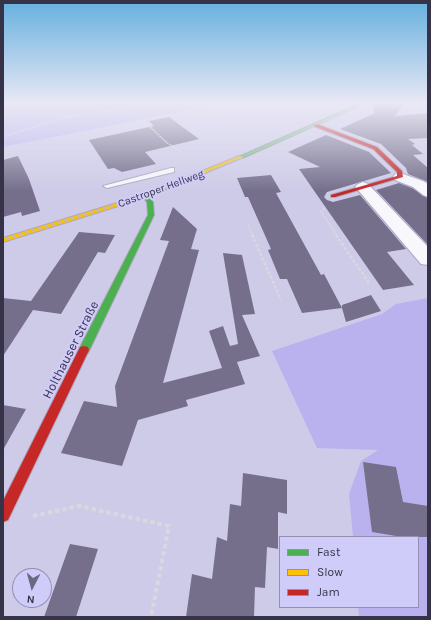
<!DOCTYPE html>
<html>
<head>
<meta charset="utf-8">
<style>
  body { margin:0 }
  #map { position:relative; width:431px; height:620px; overflow:hidden; background:#cecbe8; font-family:Karla,sans-serif }
  canvas { display:block }
  .frame { position:absolute; inset:0; border:4px solid #363349; pointer-events:none }
  .legend { position:absolute; left:279px; top:536px; width:140px; height:72px; box-sizing:border-box; background:#d0ccf9; border:1px solid #928fb3; margin:0; padding:5px 7px; list-style:none; font-size:12px; color:#363349 }
  .legend li { display:flex; align-items:center; gap:8px; height:20px }
  .legend b { width:20px; border:1px solid #928fb3 }
  .north { position:absolute; left:12px; top:568px; width:40px; height:40px; box-sizing:border-box; background:#d0ccf9; border:1px solid #928fb3; border-radius:50%; rotate:186deg; font-size:11px; font-weight:700; line-height:16px; text-align:center; color:#363349 }
  .north::after { content:''; display:block; margin:auto; width:14px; height:18px; background:#6b6881; clip-path:polygon(50% 0,100% 100%,50% 72%,0 100%) }
</style>
</head>
<body>
<div id="map">
<canvas width="431" height="620"></canvas>
<div class="frame"></div>
<ul class="legend">
<li><b style="height:5px;background:#4caf50"></b>Fast</li>
<li><b style="height:5px;background:#ffc107"></b>Slow</li>
<li><b style="height:5px;background:#c62828"></b>Jam</li>
</ul>
<div class="north">N</div>
</div>
<script>
const g = document.querySelector('canvas').getContext('2d');
g.lineJoin = 'round';
function fill(path, color) {
  g.fillStyle = color;
  g.fill(path, 'evenodd');
}
function shape(rows) {
  const path = new Path2D();
  for (const r of rows) {
    path.moveTo(r[0], r[1]);
    for (let i = 2; i < r.length; i += 2) path.lineTo(r[i], r[i + 1]);
  }
  return path;
}
function trace(path, color, width, dash) {
  g.strokeStyle = color;
  g.lineWidth = width;
  g.lineCap = dash ? 'butt' : 'round';
  g.setLineDash(dash || []);
  g.stroke(path);
}
function drawText(font, color, halo, rows, align = 'center') {
  g.font = font + ' Karla,sans-serif';
  g.lineWidth = 4;
  g.setLineDash([]);
  g.textBaseline = 'middle';
  g.strokeStyle = halo;
  g.fillStyle = color;
  for (const [text, x, y, turn = 0] of rows) {
    g.save();
    g.translate(x, y);
    g.rotate((+turn || 0) * Math.PI / 180);
    g.textAlign = isNaN(turn) ? turn : align;
    if (halo) g.strokeText(text, 0, 0);
    g.fillText(text, 0, 0);
    g.restore();
  }
}
fill(shape([
  [3,104,220,104,3,147],
  [428,298,428,617,359,617,358,607,418,607,418,537,353,537,349,494,361,461,378,450,317,448,272,351,382,314,396,304]
]), '#bab2ef');
fill(shape([
  [372,104,404,104,395,116,428,113,428,138,408,139,415,144,412,145,423,154,413,155,428,168,428,182,408,174,406,168,381,144,340,129,375,113],
  [169,117,199,139,145,152,156,164,122,172,114,168,108,169,89,140,154,126,149,121],
  [326,135,369,152,391,173,327,192,324,197,327,200,333,202,360,195,406,249,387,252,414,285,383,290,299,169,320,167,288,152],
  [18,156,29,179,40,211,22,216,21,212,3,217,3,160],
  [271,175,281,192,276,193,321,275,324,274,342,308,342,305,371,295,381,311,346,322,342,308,302,313,287,279,280,279,268,250,271,249,248,197,245,197,237,178],
  [399,183,412,188,428,198,428,245,376,190],
  [173,207,197,229,191,249,199,250,163,383,222,368,209,331,223,326,230,346,238,344,223,253,242,255,255,314,242,315,260,356,237,362,245,384,186,400,188,406,138,420,122,466,61,453,84,401,117,407,115,386,169,241,160,240],
  [79,232,115,235,105,253,98,252,61,314,33,310,3,356,3,298,31,301],
  [3,405,26,409,3,450],
  [363,462,396,467,403,502,428,506,428,537,402,537,372,532],
  [243,473,287,480,287,514,278,512,278,549,267,547,265,588,255,587,254,617,186,617,192,574,212,579,217,537,227,541,230,504,241,506],
  [70,544,98,549,76,617,44,617]
]), '#756f8c');
const lane = shape([
  [171,168,174,168,174,172,107,188,103,186,171,168]
]);
const street = shape([
  [400,173,423,181,428,184,428,197,423,195,413,187,395,180,393,177,395,174,400,173],
  [363,182,368,184,428,247,428,265,421,264,358,190,355,187,358,184,363,182]
]);
const fast = shape([
  [358,104,364,104,243,158,238,157,358,104],
  [145,194,147,195,153,202,154,215,88,353,84,354,80,353,79,350,80,347,148,215,147,202,142,196,145,194]
]);
const slow = shape([
  [239,156,244,157,147,197,3,242,3,238,143,195,239,156]
]);
const jam = shape([
  [313,124,317,124,377,147,402,171,403,177,335,197,331,197,331,195,397,176,397,172,373,149,313,126,313,124],
  [84,346,88,347,89,350,8,520,3,522,3,501,80,347,84,346]
]);
trace(lane, '#aca9c0', 2);
trace(street, '#aca9c0', 2);
trace(fast, '#aca9c0', 2);
trace(slow, '#aca9c0', 2);
trace(jam, '#aca9c0', 2);
trace(shape([
  [253,110,258,109],
  [3,137,61,118,161,104],
  [183,153,166,142,143,120,167,115,204,114,251,105]
]), '#d9d8e1', 1.5, [1.5, 1]);
trace(shape([
  [324,208,321,212,337,236],
  [248,225,253,236]
]), '#d9d8e1', 2, [2, 1.5]);
trace(shape([
  [252,235,281,300],
  [336,235,369,283]
]), '#d9d8e1', 2.5, [3, 2]);
trace(shape([
  [33,516,79,506,169,526,151,617]
]), '#d9d8e1', 4, [4.5, 3]);
fill(lane, '#f8f7fc');
fill(street, '#f8f7fc');
fill(fast, '#4caf50');
fill(slow, '#ffc107');
fill(jam, '#c62828');
trace(shape([
  [3,240,145,196,214,169,362,104]
]), '#bbbac2', 1);
const sky = g.createLinearGradient(0, 0, 0, 191);
sky.addColorStop(0, '#65b0df');
sky.addColorStop(0.54, '#e9e8f5');
sky.addColorStop(1, '#e9e8f500');
g.fillStyle = sky;
g.fillRect(0, 0, 431, 191);
drawText('11px', '#363349', '#d0ccf9', [
  ["Castroper Hellweg",161,189,-20]
]);
drawText('13px', '#363349', '#d0ccf9', [
  ["Holthauser Straße",71,350,-63]
]);
</script>
</body>
</html>
